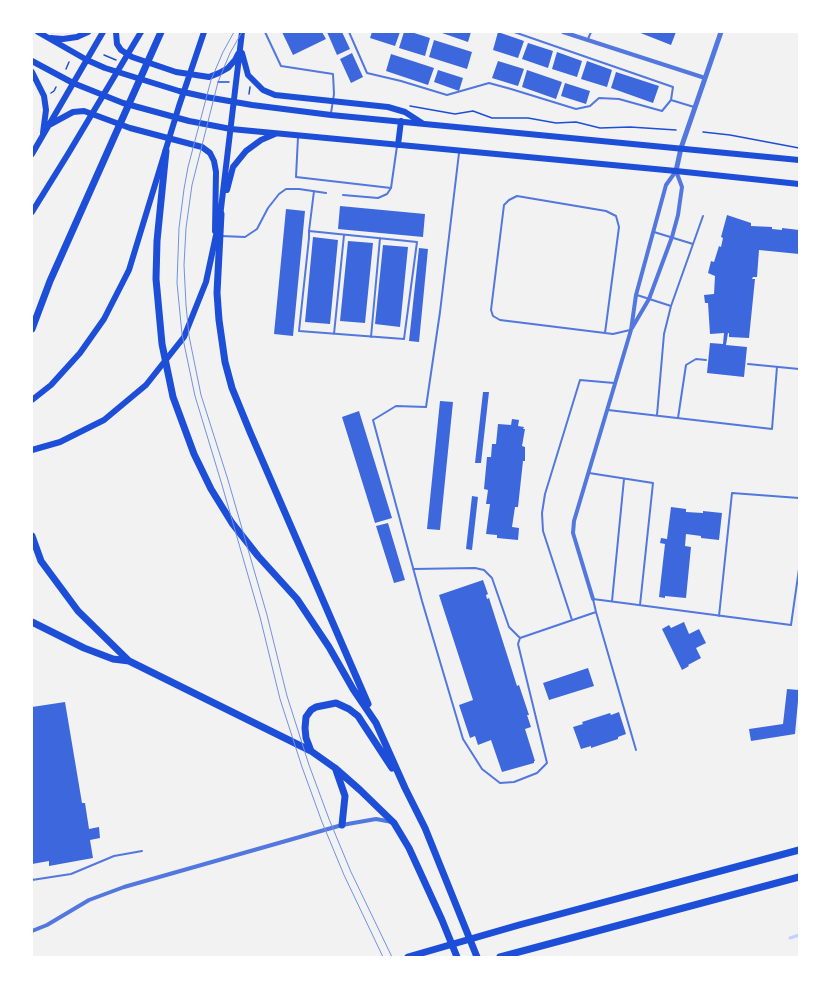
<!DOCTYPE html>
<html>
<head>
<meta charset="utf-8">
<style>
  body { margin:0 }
  #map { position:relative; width:831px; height:989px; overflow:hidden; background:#f2f2f2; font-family:Lato,sans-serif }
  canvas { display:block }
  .frame { position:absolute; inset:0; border:33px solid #fff; pointer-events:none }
</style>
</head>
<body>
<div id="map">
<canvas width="831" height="989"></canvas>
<div class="frame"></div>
</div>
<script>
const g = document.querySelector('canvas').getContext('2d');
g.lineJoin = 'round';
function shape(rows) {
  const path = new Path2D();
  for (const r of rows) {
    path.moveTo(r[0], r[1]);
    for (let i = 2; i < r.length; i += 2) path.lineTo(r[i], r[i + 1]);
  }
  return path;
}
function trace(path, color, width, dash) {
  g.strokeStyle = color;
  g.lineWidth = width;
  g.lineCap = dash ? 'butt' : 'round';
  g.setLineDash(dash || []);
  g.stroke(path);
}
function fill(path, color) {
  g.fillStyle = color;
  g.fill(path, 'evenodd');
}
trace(shape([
  [790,938,799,935]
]), '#bfd3fe', 3);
fill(shape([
  [282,32,322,32,326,39,293,55],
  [327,32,342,32,350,49,337,55],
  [372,32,400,32,395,46,370,38],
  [404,32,411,32,430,38,425,56,399,48],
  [443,32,471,32,468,42,442,33],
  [498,32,524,41,518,58,493,50],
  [638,32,676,32,671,45],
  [434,40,472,52,467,69,429,57],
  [528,43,553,51,548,68,522,59],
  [557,52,582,61,577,77,552,69],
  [352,53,363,77,351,83,340,59],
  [391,54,434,68,428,85,386,71],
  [498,61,524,69,518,86,492,78],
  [587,61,612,70,607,87,581,79],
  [438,70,463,78,459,91,434,82],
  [527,70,562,82,556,99,522,87],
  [616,72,659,86,653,103,611,88],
  [565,83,590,91,586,104,561,96],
  [340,206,425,214,423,237,338,229],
  [286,209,305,211,293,336,274,334],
  [727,215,751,223,751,226,772,227,772,229,782,230,782,228,799,230,799,254,759,250,757,277,753,277,752,279,755,279,749,338,729,337,729,333,728,333,726,345,747,347,744,377,707,373,710,343,723,344,724,333,710,334,708,303,705,303,704,295,714,294,715,276,708,273,711,261,714,262,719,246,721,247,723,238,721,237],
  [313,237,338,240,330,324,305,322],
  [348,241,373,243,365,323,340,321],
  [383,245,408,247,400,327,375,324],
  [419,248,428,249,419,342,409,341],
  [483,392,489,392,481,463,475,463],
  [440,401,453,402,440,530,427,529],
  [359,411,392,518,375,523,342,417],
  [512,419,519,420,518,426,524,427,523,429,525,429,522,446,525,447,525,461,523,461,518,507,515,507,512,527,519,528,518,540,497,538,497,535,486,534,490,504,486,504,488,490,484,489,487,457,491,457,492,444,496,444,498,424,511,425],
  [472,496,478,497,472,550,466,549],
  [671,507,686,509,686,512,703,513,703,511,722,513,719,540,701,538,701,536,686,534,685,546,691,547,686,598,665,596,665,598,659,597,665,544,660,543,661,538,667,539],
  [388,523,405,580,394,583,376,526],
  [483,580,488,594,486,595,487,599,489,598,517,686,519,685,529,715,527,715,531,727,525,729,535,761,534,761,534,763,502,772,491,740,478,745,475,736,470,738,459,705,473,700,439,595],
  [684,622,689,634,699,629,706,643,696,648,701,658,688,665,689,666,682,670,662,629,669,625,671,628],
  [588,668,594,686,549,700,543,683],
  [787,689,799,690,795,734,751,741,749,729,783,724],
  [65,702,82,803,85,803,89,829,99,827,100,838,90,840,93,858,49,866,49,861,32,864,32,707],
  [619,712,626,734,618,737,618,739,591,748,591,746,581,749,573,727,583,724,582,722,610,713,611,715]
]), '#3d67dc');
trace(shape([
  [104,55,116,60],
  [66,69,69,62],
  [218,82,229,82],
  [51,93,54,91,56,87],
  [249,94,250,87],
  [410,106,455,114,473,111,492,118,528,118,556,123,576,122,600,128,630,127,676,130],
  [703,132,730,135,799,148]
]), '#1d4ed8', 1.5);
trace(shape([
  [265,32,281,66,333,74,334,94,331,113],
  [349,32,367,73,401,81,447,95,489,83,511,89,576,109,590,106,599,98,619,99,662,111,671,100,673,87,514,32],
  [588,39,591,32],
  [671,100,694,107],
  [298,137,296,177,391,188,397,146],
  [459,153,440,312,426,407,396,406,373,420,422,601,463,739,482,769,500,783,514,782,537,773,547,763,518,644,520,638,596,612],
  [343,195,378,198,387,194,391,188],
  [309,231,417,242,404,339,299,331,309,238,309,231,314,191],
  [654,232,693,244],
  [221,236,245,237,257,229,268,208,279,194,286,189,299,189,326,193],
  [637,295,671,306,664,334,657,415],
  [671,306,703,216],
  [605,333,619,227,616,216,606,211,517,196,509,200,504,205,491,310,493,316,500,320,605,333,613,334,630,330],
  [334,334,344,235],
  [371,337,380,238],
  [748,364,799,369],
  [608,410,772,429,777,367],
  [678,418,686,365,696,359,706,360],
  [589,473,653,483,640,605],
  [413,569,475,568,484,570,492,578,509,627,520,638],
  [612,601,624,479],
  [719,616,732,493,799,498],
  [572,620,543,531,542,513,545,494,580,380,614,383],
  [636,750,596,612,593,599,791,625,799,569],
  [32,880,71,874,114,856,142,851]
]), '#5277de', 2);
trace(shape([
  [563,32,705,78],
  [632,328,649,299,672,237,678,215,682,187,676,171],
  [593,599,573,533,574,521,631,330,636,295,666,185,676,171],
  [32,931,47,925,89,900,124,887,342,825,376,819,392,822]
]), '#5277de', 4);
trace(shape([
  [676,171,681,148,721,32]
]), '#5277de', 5);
trace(shape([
  [38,32,87,60,105,68,179,91,206,97,252,105,331,115,799,160],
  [116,32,117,44,121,50,132,57,176,72,209,77,219,73,228,68,235,60,238,54],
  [51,38,63,39,77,37,88,32],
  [242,53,248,75,263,90,275,95,388,107,405,112,422,123],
  [32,61,73,83,123,103,189,121,231,129,676,171,799,184],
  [32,72,44,96,46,110,43,133],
  [49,125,73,112,84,111,130,128,202,147,210,153,214,161,216,172,215,231],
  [398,145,401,121],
  [32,154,103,32],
  [227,190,233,167,246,151,261,140,275,134],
  [32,212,68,154,141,32],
  [220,217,242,32],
  [32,400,51,385,80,353,104,319,129,270,179,106,204,32],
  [32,450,60,442,104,420,146,385,184,337,206,282,218,226]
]), '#1d4ed8', 6);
trace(shape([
  [166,151,157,241,156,279,162,344,173,397,194,454,211,489,232,523,258,556,297,599,329,647,353,689,376,723,405,788,425,828,477,957],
  [221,214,217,293,219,320,225,362,232,388,250,432,368,704],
  [32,329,50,281,161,32],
  [32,536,41,561,78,611,129,661,311,751,335,768,360,790,394,823,409,848,442,920,457,957],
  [32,622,84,648,113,659,129,661],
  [311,751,306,738,305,728,306,717,311,710,316,707,336,703,349,709,358,716,392,768],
  [336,770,345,796,342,825]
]), '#1d4ed8', 7);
trace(shape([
  [408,957,519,925,799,850],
  [500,957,799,877]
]), '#1d4ed8', 7);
trace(shape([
  [234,32,223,52,211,80,188,167,184,189,179,228,177,283,182,334,195,396,222,485,260,617,280,699,302,767,322,822,344,875,383,957],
  [242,32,230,53,218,82,192,185,186,228,184,265,186,305,189,336,201,395,228,480,267,615,287,696,309,765,329,819,351,872,392,957]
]), '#7290e2', 1);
</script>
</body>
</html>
